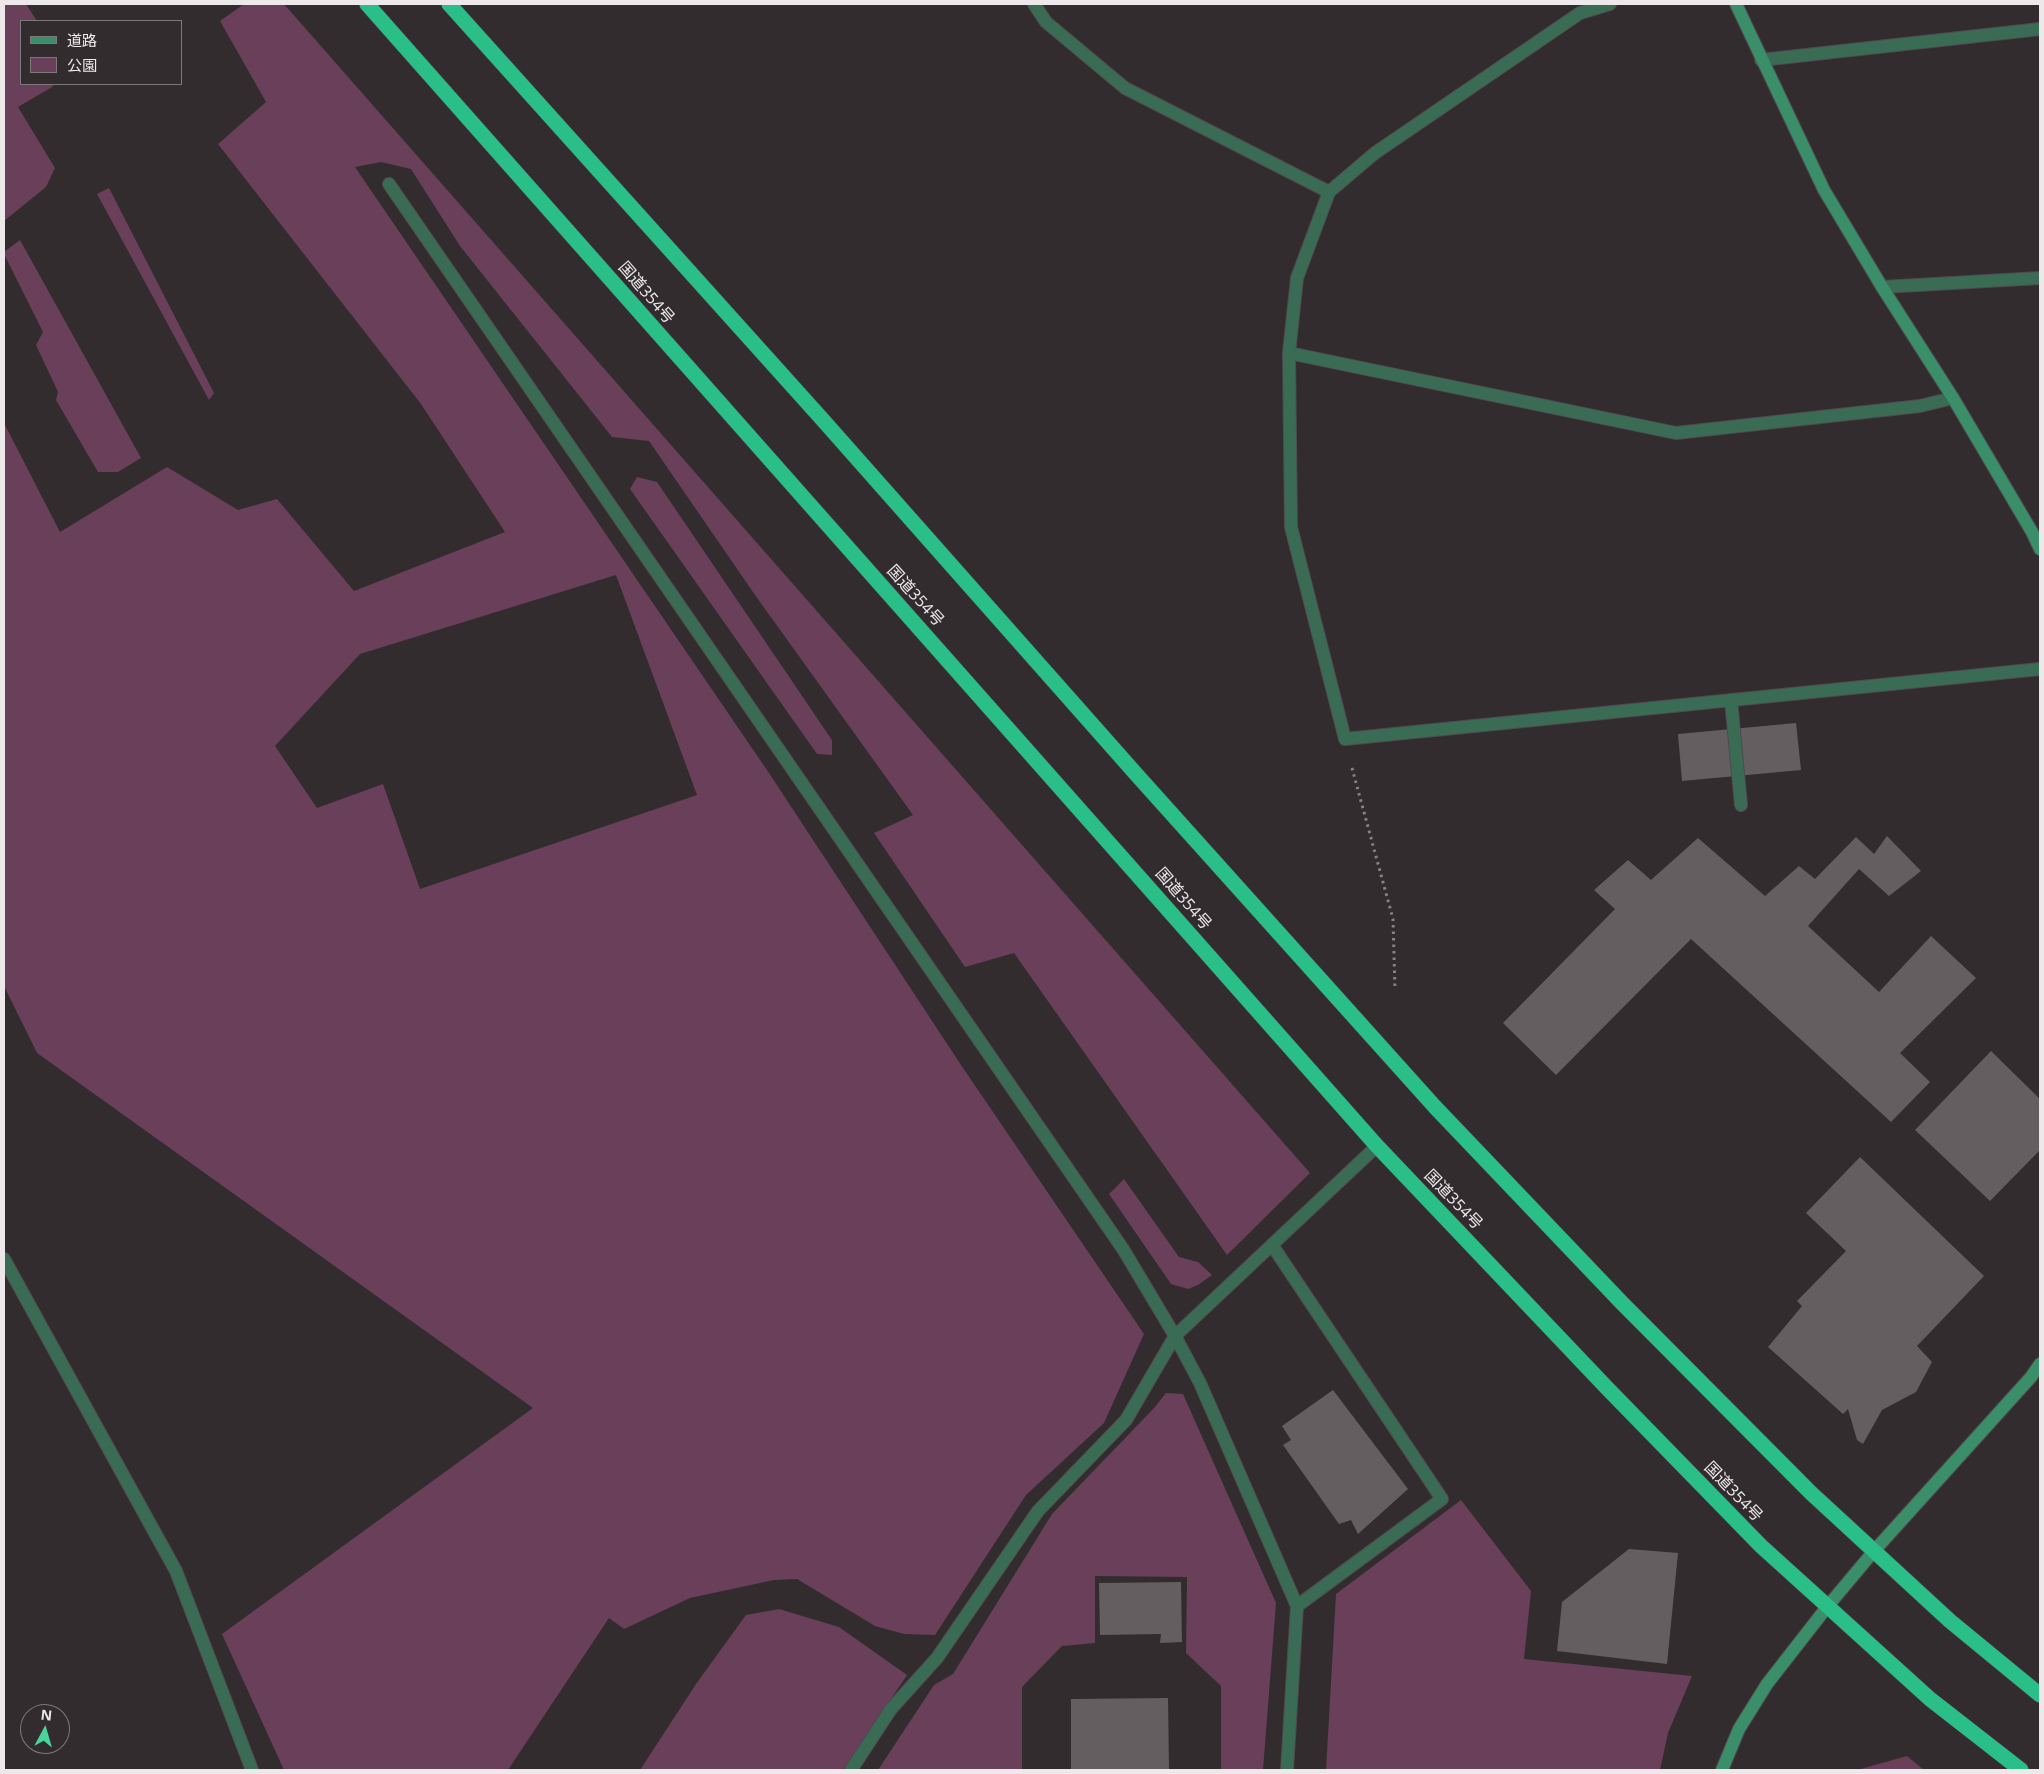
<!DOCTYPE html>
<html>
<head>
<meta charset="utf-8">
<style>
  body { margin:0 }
  #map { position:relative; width:2044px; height:1774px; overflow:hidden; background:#322c2f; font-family:"Open Sans","Noto Sans JP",sans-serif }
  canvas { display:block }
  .frame { position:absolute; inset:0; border:5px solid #ede9eb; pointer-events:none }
  .legend { position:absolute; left:20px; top:20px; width:162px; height:65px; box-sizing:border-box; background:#322c2f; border:1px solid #7d787a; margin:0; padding:6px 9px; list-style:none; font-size:15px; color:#ede9eb }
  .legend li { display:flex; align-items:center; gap:10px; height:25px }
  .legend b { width:25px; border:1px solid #7d787a }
  .north { position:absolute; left:20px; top:1704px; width:50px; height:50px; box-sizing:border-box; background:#322c2f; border:1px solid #7d787a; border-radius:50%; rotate:6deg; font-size:14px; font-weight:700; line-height:20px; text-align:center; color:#ede9eb }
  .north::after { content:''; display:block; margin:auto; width:18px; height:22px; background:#49d49c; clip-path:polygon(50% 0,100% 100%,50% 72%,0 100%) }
</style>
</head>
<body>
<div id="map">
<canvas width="2044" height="1774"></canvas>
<div class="frame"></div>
<ul class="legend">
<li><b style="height:6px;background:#3a8e6a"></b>道路</li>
<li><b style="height:14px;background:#693f59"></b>公園</li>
</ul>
<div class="north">N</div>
</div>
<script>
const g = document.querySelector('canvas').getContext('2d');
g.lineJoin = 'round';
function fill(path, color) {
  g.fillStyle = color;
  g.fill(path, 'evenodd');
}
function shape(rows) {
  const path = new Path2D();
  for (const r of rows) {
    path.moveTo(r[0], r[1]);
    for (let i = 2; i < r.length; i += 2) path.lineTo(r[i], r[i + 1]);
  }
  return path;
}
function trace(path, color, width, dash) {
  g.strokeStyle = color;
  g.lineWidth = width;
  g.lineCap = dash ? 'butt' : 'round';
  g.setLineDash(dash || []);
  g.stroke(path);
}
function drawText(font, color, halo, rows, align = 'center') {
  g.font = font + ' "Open Sans","Noto Sans JP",sans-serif';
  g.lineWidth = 4;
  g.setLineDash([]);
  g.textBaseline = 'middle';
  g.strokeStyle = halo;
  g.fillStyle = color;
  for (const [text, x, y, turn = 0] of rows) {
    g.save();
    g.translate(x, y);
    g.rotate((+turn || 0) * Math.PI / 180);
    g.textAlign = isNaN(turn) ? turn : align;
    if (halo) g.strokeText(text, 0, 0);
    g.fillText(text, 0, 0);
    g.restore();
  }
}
fill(shape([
  [4,4,26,4,37,21,21,21,21,84,54,84,52,87,18,107,55,168,46,187,4,221],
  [244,4,284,4,1310,1173,1227,1255,1014,953,965,967,874,833,913,815,755,595,649,441,612,437,460,246,411,169,381,162,355,167,769,773,961,1065,1144,1334,1104,1423,1026,1495,935,1635,904,1634,875,1626,797,1579,774,1580,690,1598,624,1629,609,1618,508,1770,284,1770,222,1634,533,1408,37,1053,4,986,4,423,60,532,167,467,238,510,277,499,354,591,505,532,421,404,218,144,266,102,220,21],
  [616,575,697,795,420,889,383,784,317,808,275,746,360,654],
  [109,188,214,393,209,400,97,194],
  [20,240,141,458,118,472,98,472,56,400,58,392,36,345,43,332,4,254,4,252],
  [637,477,657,482,832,740,832,755,817,754,630,489],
  [1124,1179,1179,1257,1198,1262,1212,1275,1198,1285,1188,1289,1171,1284,1109,1194],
  [1166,1393,1183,1394,1276,1603,1263,1770,1221,1770,1221,1686,1186,1653,1187,1577,1095,1576,1095,1643,1062,1646,1022,1687,1022,1770,878,1770,934,1685,953,1674,1052,1514,1155,1407],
  [1461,1500,1531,1591,1524,1659,1692,1676,1668,1733,1660,1770,1326,1770,1336,1594],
  [779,1609,839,1627,907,1675,844,1770,640,1770,696,1684,746,1615],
  [1907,1756,1924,1770,1857,1770]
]), '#693f59');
fill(shape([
  [1796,723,1801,770,1682,781,1678,734],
  [1887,836,1921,871,1889,896,1859,869,1808,926,1879,992,1931,936,1976,978,1900,1053,1930,1082,1891,1122,1691,939,1556,1075,1503,1023,1615,909,1594,890,1628,860,1651,880,1698,838,1765,896,1799,866,1815,879,1856,837,1874,854],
  [1991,1051,2040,1099,2040,1150,1990,1201,1915,1130],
  [1860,1157,1984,1276,1917,1346,1932,1362,1916,1392,1882,1410,1863,1444,1857,1440,1848,1409,1843,1414,1768,1347,1802,1306,1797,1301,1846,1251,1806,1213],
  [1333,1390,1408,1489,1358,1534,1351,1520,1339,1524,1283,1445,1291,1440,1282,1426],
  [1629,1549,1678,1553,1667,1664,1557,1651,1562,1602],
  [1181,1582,1182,1642,1160,1643,1161,1634,1100,1635,1099,1583],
  [1168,1698,1169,1770,1071,1770,1071,1699]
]), '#645e61');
const lane = shape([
  [1731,700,1741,805],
  [1272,1245,1442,1499,1297,1606]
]);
const street = shape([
  [1034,4,1046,22,1125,88,1329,192],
  [1610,4,1580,13,1375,153,1329,192,1297,278,1289,353,1291,527,1345,739,2040,669],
  [1761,60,2040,29],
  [389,184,1123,1249,1175,1336,1200,1383,1297,1606,1287,1770],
  [1882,287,2040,278],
  [1289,353,1676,433,1920,406,1953,398],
  [4,1259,176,1571,252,1770],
  [851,1770,891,1709,937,1658,1038,1511,1126,1420,1175,1336,1377,1146]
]);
const secondary = shape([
  [1736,4,1824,190,1882,287,1953,398,2032,532,2040,549],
  [1722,1770,1739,1729,1767,1684,1827,1607,1874,1551,2031,1377,2040,1364]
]);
const highway = shape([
  [367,4,1377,1146,1607,1388,1761,1546,1930,1699,2021,1770],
  [449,4,822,419,1136,774,1435,1107,1622,1303,1811,1493,1950,1621,2040,1695]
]);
trace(lane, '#504a4d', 14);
trace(street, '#504a4d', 14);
trace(secondary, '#504a4d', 14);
trace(highway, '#504a4d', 16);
trace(shape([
  [1352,768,1393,919,1395,990]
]), '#878284', 3, [2.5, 4]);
trace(lane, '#3a6c55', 12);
trace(street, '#3a6c55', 12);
trace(secondary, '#3a8e6a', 12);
trace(highway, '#2abf89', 15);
drawText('16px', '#ede9eb', '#322c2f', [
  ["国道354号",646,293,49],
  ["国道354号",915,596,48],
  ["国道354号",1183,899,49],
  ["国道354号",1453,1200,46],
  ["国道354号",1733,1492,46]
]);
</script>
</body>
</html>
